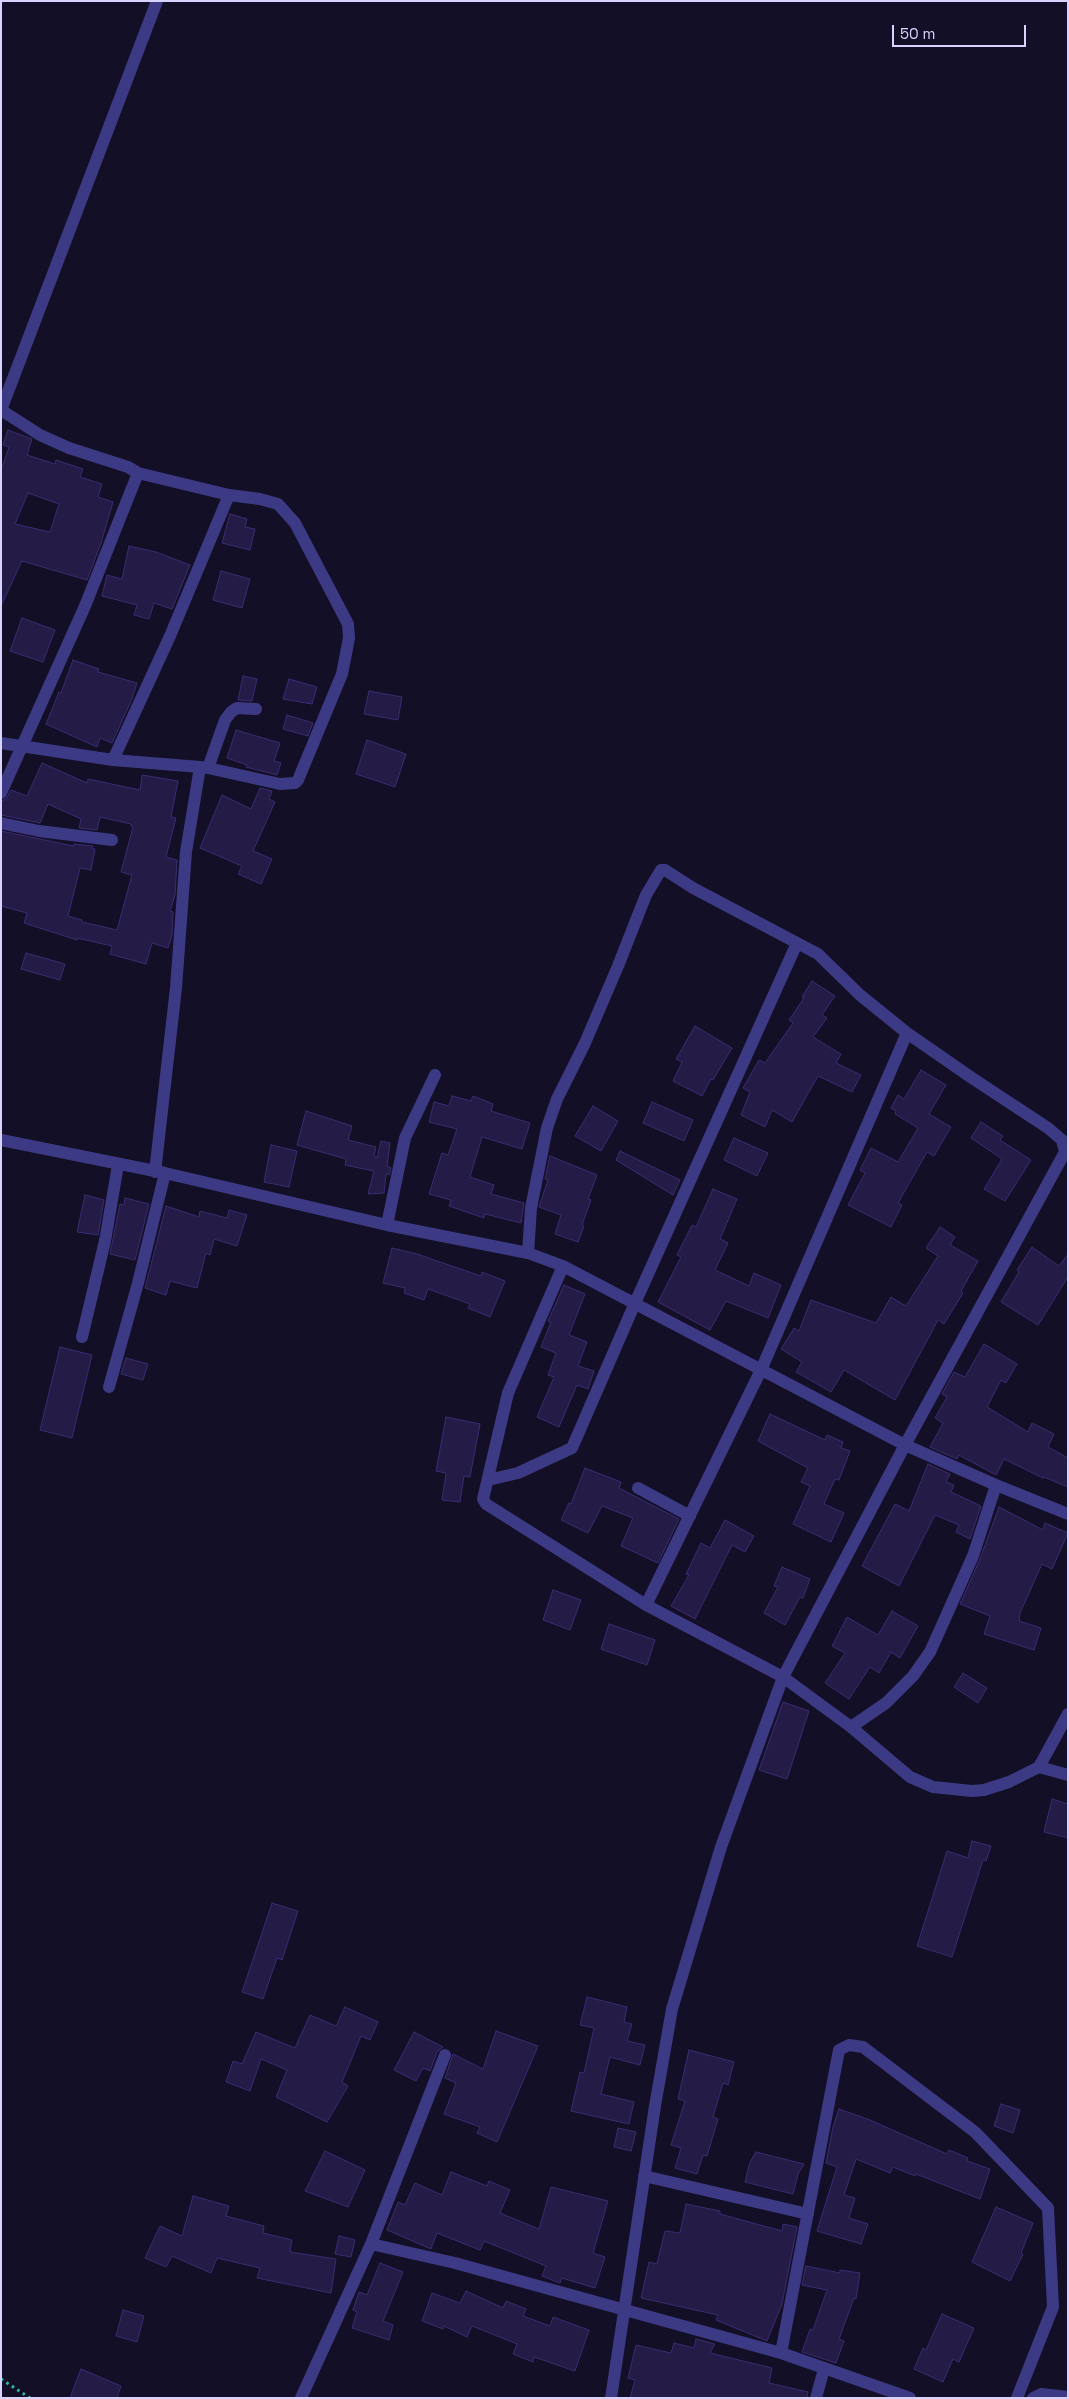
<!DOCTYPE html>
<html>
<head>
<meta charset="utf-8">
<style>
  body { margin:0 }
  #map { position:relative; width:1069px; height:2399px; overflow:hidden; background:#130f26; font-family:"Space Grotesk",sans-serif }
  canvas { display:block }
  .frame { position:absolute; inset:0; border:2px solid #d9d4ff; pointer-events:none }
  .scale { position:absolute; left:892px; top:25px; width:134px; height:22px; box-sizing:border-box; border:2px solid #d9d4ff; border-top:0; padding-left:6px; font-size:15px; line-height:18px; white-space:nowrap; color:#d9d4ff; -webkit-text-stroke:4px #130f26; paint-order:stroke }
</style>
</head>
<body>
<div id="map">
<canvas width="1069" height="2399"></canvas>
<div class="frame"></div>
<div class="scale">50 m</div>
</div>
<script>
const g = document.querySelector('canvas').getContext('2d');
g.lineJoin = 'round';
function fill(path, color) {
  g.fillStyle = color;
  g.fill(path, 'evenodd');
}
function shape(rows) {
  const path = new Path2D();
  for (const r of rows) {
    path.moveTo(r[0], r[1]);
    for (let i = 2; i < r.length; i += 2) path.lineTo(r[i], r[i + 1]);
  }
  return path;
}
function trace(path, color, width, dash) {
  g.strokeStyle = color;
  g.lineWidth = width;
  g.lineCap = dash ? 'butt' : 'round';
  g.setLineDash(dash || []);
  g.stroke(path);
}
const building = shape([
  [8,430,32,439,27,455,55,464,56,460,83,469,80,477,102,484,98,497,113,502,101,543,87,580,22,561,1,606,1,470,9,447,3,445,8,430],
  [28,493,59,504,50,532,15,524,28,493],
  [230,514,247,519,245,527,255,529,250,550,222,543,230,514],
  [129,546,156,552,190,565,172,609,154,603,149,619,134,615,137,605,102,596,107,575,122,579,129,546],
  [221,571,250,579,242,608,213,600,221,571],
  [22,618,55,630,43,662,10,651,22,618],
  [73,660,99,669,98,672,137,683,132,699,112,743,100,738,97,747,46,724,59,692,61,693,73,660],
  [243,676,257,679,252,701,238,700,243,676],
  [289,679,317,687,312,704,283,699,289,679],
  [369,691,402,697,398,720,364,714,369,691],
  [287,715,313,723,308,736,283,729,287,715],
  [236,730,280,743,274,761,281,763,277,775,246,767,247,765,227,758,236,730],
  [367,740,406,754,395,787,356,774,367,740],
  [42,763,87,783,88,779,140,790,142,775,178,781,171,817,176,818,166,857,177,860,175,895,170,911,173,912,172,935,168,948,152,943,146,964,110,954,112,946,77,938,77,940,24,923,27,913,1,906,1,831,74,846,74,844,93,846,92,849,95,849,91,870,80,868,68,916,82,920,82,922,117,930,132,875,121,872,133,827,131,826,131,824,100,817,97,830,79,828,81,819,48,804,40,823,1,815,1,801,6,799,11,790,27,796,42,763],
  [260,788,272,791,269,799,275,802,253,851,272,859,261,884,238,874,242,866,200,848,222,795,251,809,260,788],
  [26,953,65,964,60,980,21,969,26,953],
  [812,981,835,996,822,1015,827,1018,813,1037,841,1054,836,1063,861,1075,852,1092,818,1076,792,1122,772,1110,765,1127,741,1115,750,1092,743,1088,759,1060,765,1063,793,1023,789,1020,804,998,802,997,812,981],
  [695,1026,732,1048,713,1080,711,1079,702,1096,673,1081,682,1062,676,1059,695,1026],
  [921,1070,946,1085,929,1114,951,1127,934,1156,927,1152,898,1203,902,1205,891,1227,848,1205,865,1173,860,1170,871,1148,898,1162,918,1128,895,1114,896,1111,891,1108,898,1095,904,1099,921,1070],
  [452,1096,471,1101,473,1096,493,1104,491,1111,530,1123,522,1149,482,1137,470,1177,494,1185,491,1194,524,1203,521,1223,485,1214,484,1218,449,1206,451,1200,429,1194,442,1153,448,1155,457,1129,429,1122,434,1102,449,1106,452,1096],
  [652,1102,693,1120,684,1141,643,1123,652,1102],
  [593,1106,618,1121,601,1151,575,1136,593,1106],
  [306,1111,352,1126,348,1140,376,1147,374,1156,377,1158,381,1141,390,1143,387,1166,391,1168,389,1175,386,1174,384,1193,368,1194,374,1171,345,1165,346,1159,297,1145,306,1111],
  [981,1122,1003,1136,1000,1140,1031,1160,1005,1201,984,1189,1002,1159,971,1138,981,1122],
  [734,1138,768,1153,757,1176,724,1160,734,1138],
  [271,1145,297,1151,289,1187,264,1182,271,1145],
  [620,1151,680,1180,673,1195,616,1160,620,1151],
  [550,1156,597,1175,588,1199,591,1200,582,1225,584,1226,578,1242,555,1234,561,1215,539,1207,548,1180,545,1179,550,1156],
  [713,1189,737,1199,720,1239,728,1243,715,1270,749,1286,754,1273,781,1285,768,1318,726,1301,710,1330,658,1302,681,1257,677,1255,692,1225,696,1227,713,1189],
  [85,1195,104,1200,98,1235,77,1232,85,1195],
  [125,1198,149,1204,135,1260,110,1254,120,1204,124,1205,125,1198],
  [166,1206,199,1217,200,1211,227,1218,229,1210,247,1215,237,1246,214,1239,210,1255,206,1253,197,1288,170,1281,166,1295,145,1288,166,1206],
  [940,1227,955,1237,950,1245,978,1261,961,1291,963,1293,944,1324,938,1320,895,1400,844,1370,831,1392,796,1372,802,1362,781,1349,794,1328,799,1331,811,1300,876,1323,891,1297,906,1306,938,1256,926,1248,940,1227],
  [1032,1247,1059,1266,1068,1254,1068,1277,1038,1325,1001,1302,1019,1272,1017,1270,1032,1247],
  [392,1248,417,1254,481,1276,482,1272,505,1281,490,1317,468,1308,470,1304,428,1289,424,1300,404,1293,405,1288,383,1283,392,1248],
  [564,1285,585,1294,569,1335,587,1342,578,1366,594,1371,588,1389,577,1385,559,1427,537,1417,554,1377,548,1375,556,1353,541,1347,551,1322,548,1321,564,1285],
  [984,1344,1017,1364,1006,1383,1001,1380,987,1407,1028,1432,1032,1423,1054,1434,1048,1447,1068,1458,1068,1487,1044,1477,1043,1478,1004,1459,996,1475,959,1455,957,1459,930,1447,943,1423,935,1418,947,1397,942,1394,954,1372,965,1377,984,1344],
  [60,1347,92,1355,72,1438,40,1430,60,1347],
  [126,1358,148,1364,143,1380,121,1374,126,1358],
  [770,1414,825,1440,827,1435,843,1442,841,1448,850,1451,839,1480,835,1479,824,1504,844,1513,831,1542,793,1524,810,1486,801,1482,808,1468,758,1441,770,1414],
  [446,1417,480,1424,470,1477,464,1476,460,1502,442,1500,446,1473,436,1471,446,1417],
  [928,1464,950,1474,946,1482,954,1485,951,1492,981,1506,970,1539,956,1532,959,1525,935,1515,899,1586,862,1566,895,1504,909,1511,928,1464],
  [585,1468,621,1482,619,1488,679,1519,658,1563,621,1546,633,1518,602,1506,588,1533,561,1520,569,1503,571,1504,585,1468],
  [999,1507,1043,1530,1045,1523,1068,1533,1052,1569,1042,1564,1020,1613,1019,1621,1041,1628,1034,1650,984,1634,990,1616,960,1604,980,1559,999,1507],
  [725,1520,754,1536,745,1552,732,1545,695,1619,671,1606,689,1575,686,1574,701,1543,710,1548,725,1520],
  [782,1567,810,1579,803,1598,800,1597,785,1625,764,1613,778,1587,774,1586,782,1567],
  [553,1590,581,1600,570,1630,543,1620,553,1590],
  [892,1611,918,1626,900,1658,891,1652,879,1673,870,1667,849,1699,825,1683,845,1653,832,1646,847,1617,878,1635,892,1611],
  [609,1624,655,1640,647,1665,601,1649,609,1624],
  [963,1673,987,1688,978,1703,954,1687,963,1673],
  [783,1702,809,1711,787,1779,759,1770,783,1702],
  [1052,1799,1068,1804,1068,1838,1044,1832,1052,1799],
  [972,1841,991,1846,986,1861,983,1860,952,1957,917,1946,947,1851,968,1858,972,1841],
  [272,1903,298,1911,282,1960,277,1958,263,1999,242,1992,272,1903],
  [587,1997,627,2007,624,2022,632,2024,627,2041,645,2045,640,2065,610,2057,601,2094,634,2102,629,2124,571,2111,580,2072,584,2073,594,2028,580,2025,587,1997],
  [345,2007,378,2022,370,2040,361,2036,342,2082,348,2086,327,2122,276,2097,287,2070,261,2059,250,2091,226,2082,233,2061,242,2064,256,2032,295,2048,310,2015,336,2026,345,2007],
  [496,2031,538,2046,497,2142,477,2133,480,2127,444,2114,456,2083,445,2078,453,2054,483,2069,496,2031],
  [414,2032,443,2047,437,2052,430,2071,423,2068,416,2081,394,2070,414,2032],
  [689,2050,734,2062,728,2085,723,2083,713,2117,718,2119,707,2156,703,2155,697,2174,675,2168,681,2148,671,2145,685,2101,678,2099,689,2050],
  [1001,2104,1020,2110,1013,2133,994,2126,1001,2104],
  [839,2109,870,2120,947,2154,949,2150,968,2158,967,2161,990,2169,980,2199,916,2174,915,2176,893,2167,890,2173,856,2159,844,2195,855,2198,849,2218,868,2224,861,2244,817,2231,837,2167,826,2163,833,2127,839,2109],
  [618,2128,636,2132,631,2151,614,2147,618,2128],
  [325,2151,365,2170,348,2207,305,2191,325,2151],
  [756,2152,804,2164,798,2174,793,2194,745,2182,750,2162,756,2152],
  [451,2172,487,2186,489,2181,510,2190,500,2213,539,2229,551,2187,608,2201,593,2253,605,2257,595,2288,562,2278,560,2283,542,2276,546,2266,484,2241,480,2250,437,2233,431,2249,387,2230,398,2202,405,2205,415,2183,442,2195,451,2172],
  [193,2196,229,2206,226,2216,264,2226,263,2233,292,2240,290,2252,336,2259,331,2293,257,2278,260,2268,217,2258,211,2273,172,2256,166,2267,145,2258,160,2226,182,2236,193,2196],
  [686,2204,720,2211,720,2214,782,2231,783,2224,797,2227,782,2304,767,2341,716,2320,718,2315,641,2298,649,2262,657,2264,665,2231,680,2233,686,2204],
  [996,2207,1033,2223,1021,2253,1023,2254,1010,2281,972,2262,996,2207],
  [339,2236,355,2240,351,2257,335,2254,339,2236],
  [380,2263,403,2272,383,2321,393,2325,389,2340,352,2328,357,2312,353,2310,359,2292,367,2295,380,2263],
  [806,2266,840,2273,840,2270,860,2273,856,2299,854,2298,839,2339,844,2341,836,2363,802,2352,810,2329,813,2330,827,2290,802,2285,806,2266],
  [466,2291,503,2308,506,2301,526,2309,523,2316,550,2326,553,2317,589,2330,575,2371,534,2357,533,2362,513,2354,517,2344,472,2326,467,2337,444,2326,443,2329,422,2321,432,2293,460,2303,466,2291],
  [123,2310,144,2316,137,2342,116,2336,123,2310],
  [942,2314,974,2328,959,2362,953,2359,943,2382,914,2369,923,2348,926,2350,942,2314],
  [696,2339,715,2344,710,2353,772,2368,769,2383,808,2392,807,2398,630,2398,635,2380,628,2378,636,2345,671,2353,674,2343,694,2348,696,2339],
  [81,2369,121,2386,117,2398,70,2398,81,2369]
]);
fill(building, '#241b47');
trace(building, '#3b2d73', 1);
trace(shape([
  [1,2379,30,2398]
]), '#2fb8b0', 3, [2.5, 4]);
trace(shape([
  [1,410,40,435,69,448,128,467,138,473,229,495,260,499,278,504,295,523,348,624,349,638,342,674,298,780,295,783,280,784,208,768],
  [1,410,157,1],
  [1,743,113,760,200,767],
  [113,760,170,636,229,495],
  [1,793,85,606,138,473],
  [1,823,39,831,112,840],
  [1,1140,165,1173,387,1225,528,1253,563,1266,905,1445,996,1485,1068,1514],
  [155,1172,176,988,186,852,200,767,208,768,225,720,231,712,237,708,256,709],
  [387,1225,405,1138,435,1075],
  [528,1253,531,1208,547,1128,557,1099,585,1043,618,966,646,895,661,870,665,870,693,888,818,954,860,995,907,1033,972,1078,1048,1128,1062,1140,1065,1152,905,1445,783,1677,721,1847,672,2009,655,2106,611,2398],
  [563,1266,508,1393,483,1499,486,1504,646,1605,783,1677,851,1727,910,1777,933,1787,972,1791,984,1790,1009,1782,1039,1767,1068,1714],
  [82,1337,105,1241,118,1165],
  [109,1387,138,1283,165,1173],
  [488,1480,518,1473,572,1448,635,1303,797,943],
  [638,1488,690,1516],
  [646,1605,761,1370,907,1033],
  [851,1727,886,1703,913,1676,930,1652,973,1556,996,1485],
  [1039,1767,1068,1775],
  [644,2176,808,2214],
  [371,2244,445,2055],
  [781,2353,839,2050,849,2045,863,2047,975,2132,1048,2208,1053,2307,1017,2398],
  [301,2398,371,2244,455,2263,781,2353,910,2398],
  [816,2398,824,2369],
  [1033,2398,1041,2394,1068,2397]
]), '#3d3a85', 12);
</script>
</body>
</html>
